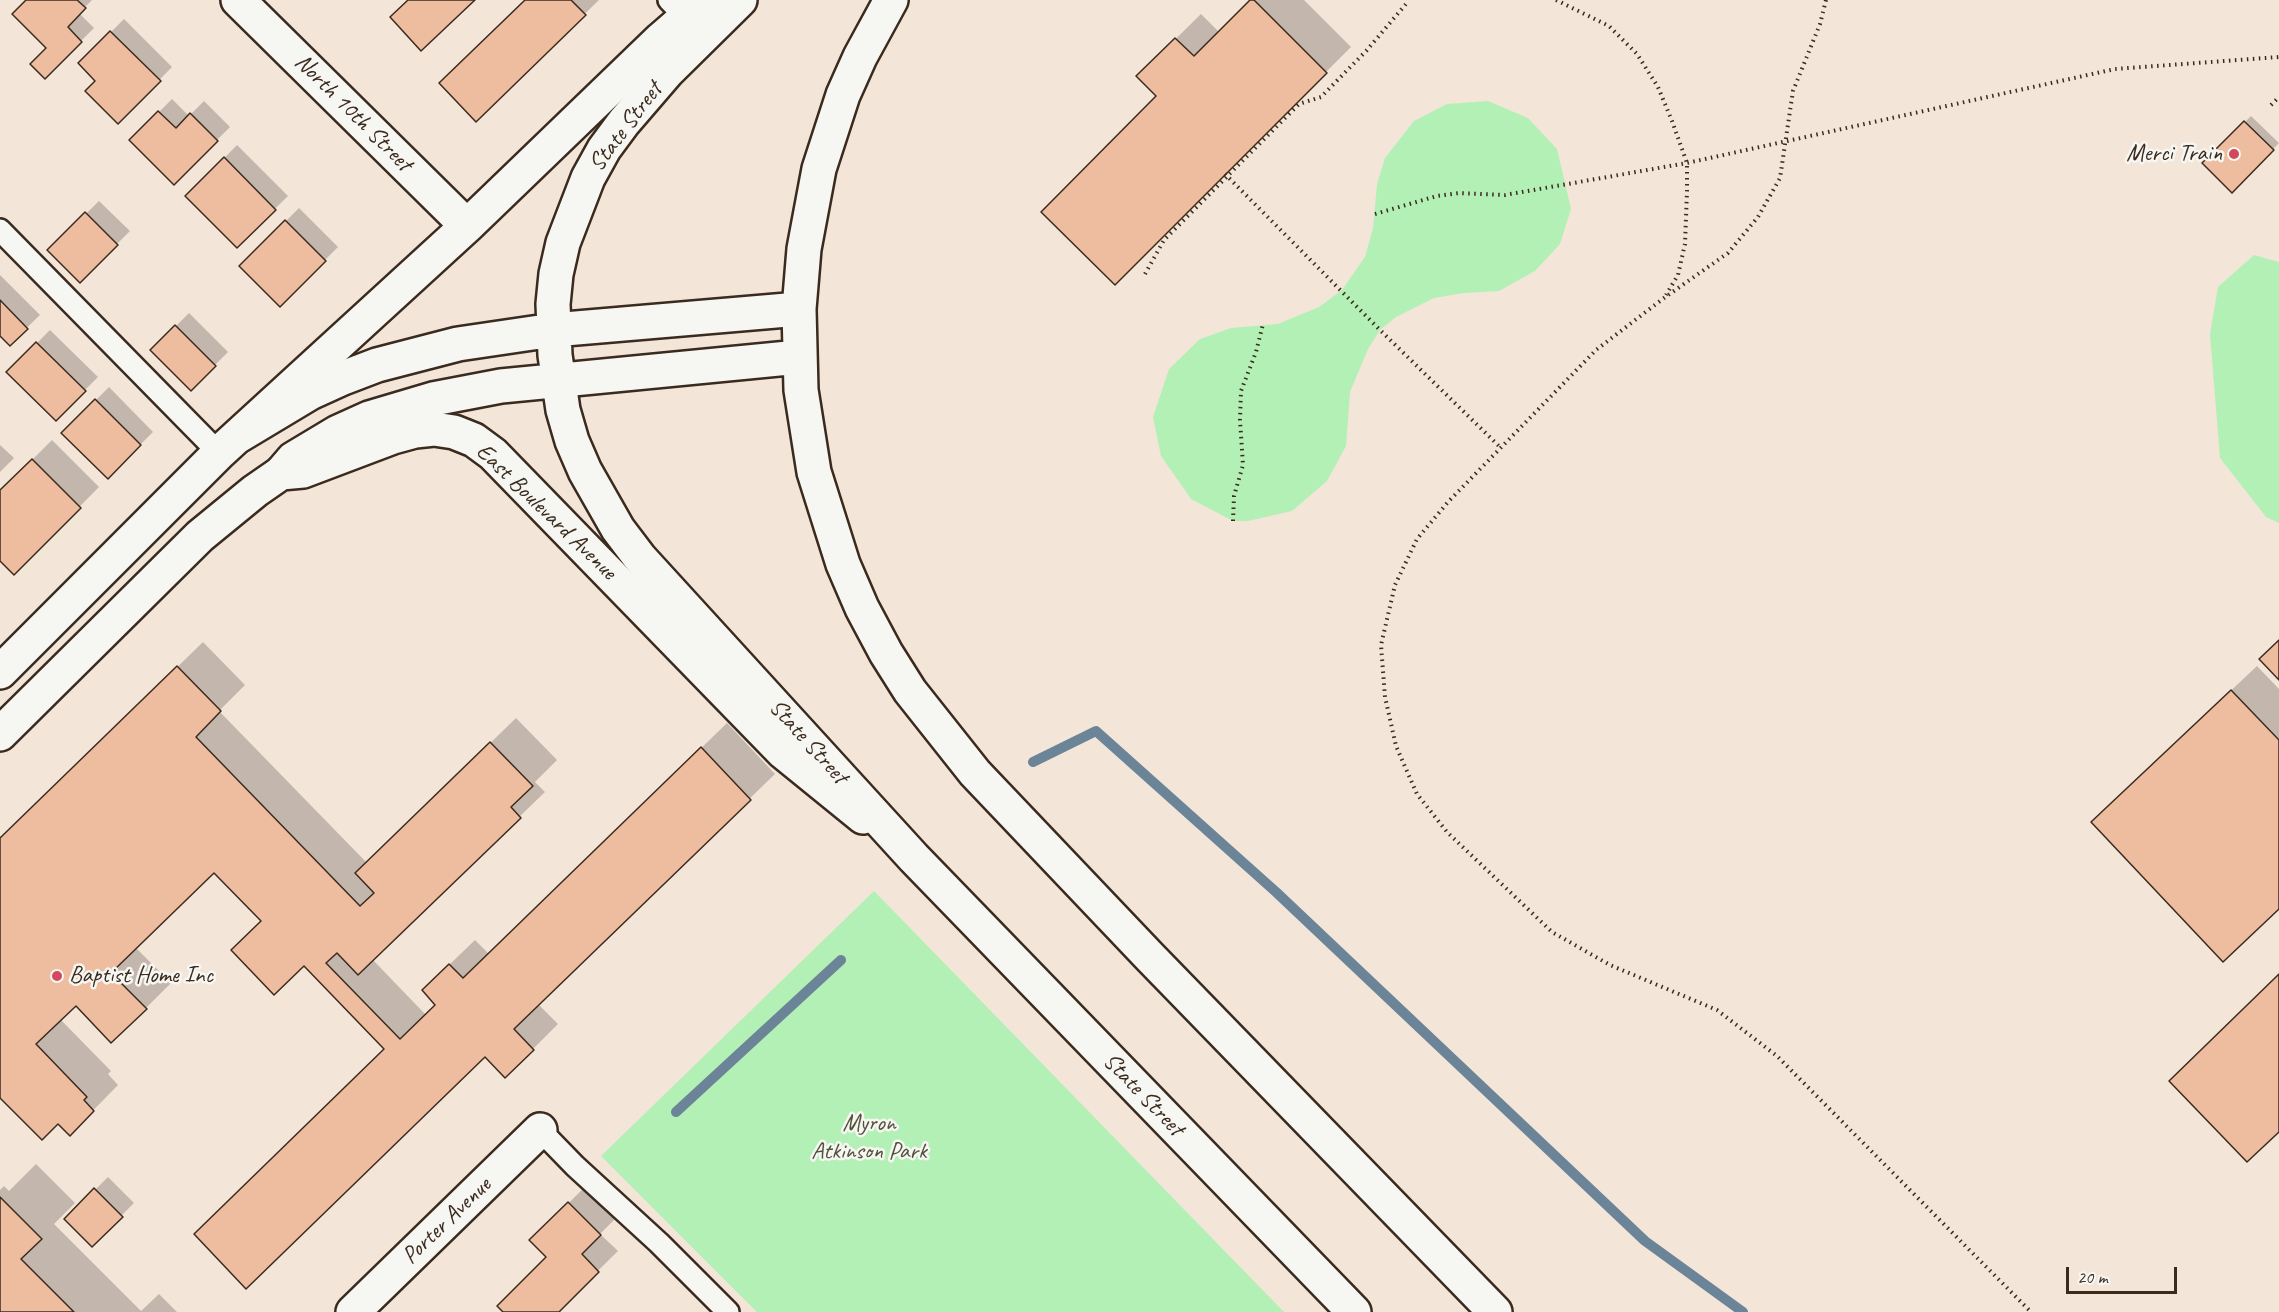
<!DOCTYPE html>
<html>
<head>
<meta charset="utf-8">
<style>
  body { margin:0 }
  #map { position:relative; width:2279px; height:1312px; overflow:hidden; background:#f4e5d9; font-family:Caveat,sans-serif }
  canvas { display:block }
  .scale { position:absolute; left:2066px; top:1267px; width:111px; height:27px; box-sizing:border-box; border:3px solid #3b2a1e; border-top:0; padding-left:8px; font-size:18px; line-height:21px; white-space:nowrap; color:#3b2a1e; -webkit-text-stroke:4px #f6f6f2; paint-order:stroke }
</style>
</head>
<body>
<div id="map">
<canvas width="2279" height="1312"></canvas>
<div class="scale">20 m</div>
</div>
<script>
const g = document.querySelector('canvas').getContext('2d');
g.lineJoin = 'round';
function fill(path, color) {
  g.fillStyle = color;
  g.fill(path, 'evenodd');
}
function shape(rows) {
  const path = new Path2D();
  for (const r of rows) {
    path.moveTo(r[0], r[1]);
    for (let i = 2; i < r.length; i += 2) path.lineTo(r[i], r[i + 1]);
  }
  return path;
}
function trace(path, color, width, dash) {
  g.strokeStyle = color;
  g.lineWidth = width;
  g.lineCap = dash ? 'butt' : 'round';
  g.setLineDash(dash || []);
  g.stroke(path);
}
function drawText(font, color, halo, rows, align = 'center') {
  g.font = font + ' Caveat,sans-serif';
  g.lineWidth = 5;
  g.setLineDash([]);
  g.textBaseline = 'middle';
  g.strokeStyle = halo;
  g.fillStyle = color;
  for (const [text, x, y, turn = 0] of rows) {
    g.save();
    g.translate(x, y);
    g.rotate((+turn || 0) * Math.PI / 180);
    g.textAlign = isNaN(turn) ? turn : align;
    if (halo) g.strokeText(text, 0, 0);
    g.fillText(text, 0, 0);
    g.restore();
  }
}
fill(shape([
  [1488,101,1528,118,1557,149,1571,209,1560,244,1535,271,1499,291,1464,293,1434,298,1396,317,1380,330,1368,349,1350,392,1346,446,1327,481,1292,511,1248,521,1233,521,1191,499,1161,456,1153,417,1169,369,1200,339,1231,328,1278,324,1319,307,1342,290,1365,257,1373,228,1377,184,1385,158,1414,121,1447,104],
  [2254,255,2279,262,2279,523,2266,517,2220,458,2210,334,2218,287],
  [874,891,1284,1312,757,1312,601,1156]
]), '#b3f0b6');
fill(shape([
  [28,0,92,0,79,13,94,28,45,77,49,48],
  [526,0,599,0,476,120],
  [1253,0,1304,0,1351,47,1115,283,1158,96,1138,76,1201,14,1220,33],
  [124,19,172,67,118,122,98,81,80,63],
  [172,99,189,116,204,101,230,127,174,183,131,140],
  [2251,116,2279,143,2232,191,2204,163],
  [237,145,288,196,237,246,187,196],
  [99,201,130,231,80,281,49,250],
  [299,208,338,247,280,305,241,266],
  [0,275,40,315,10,344,0,334],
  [189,313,228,352,191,389,152,350],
  [50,330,98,377,56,419,8,372],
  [109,387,153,432,108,477,63,433],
  [52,440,99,487,14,573,0,559,0,492],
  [0,445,14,458,0,472],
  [203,642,245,685,219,711,367,863,516,718,557,760,535,782,545,792,372,959,426,1015,437,1004,449,965,475,940,489,954,727,723,775,774,538,1004,558,1024,533,1049,485,1055,385,1049,214,871,135,947,171,983,146,1008,76,1004,60,1019,111,1071,108,1074,118,1085,70,1134,58,1121,0,1096,0,840],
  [2257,666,2279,689,2279,907,2118,797],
  [36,1164,75,1203,54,1224,141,1311,159,1294,177,1312,0,1312,0,1190,4,1186,9,1191],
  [108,1177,134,1203,92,1245,66,1219],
  [588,1184,619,1215,600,1234,618,1251,556,1312,505,1312,548,1257,531,1240]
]), '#0003');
trace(shape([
  [1033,762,1096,731,1276,892,1645,1241,1743,1312],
  [676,1112,841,960]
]), '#6c8498', 10);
const building = shape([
  [26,0,77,0,86,8,68,27,82,42,45,79,30,64,46,48,12,14,26,0],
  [408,0,475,0,421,51,390,17,408,0],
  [525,0,571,0,586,15,476,122,439,83,525,0],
  [1250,0,1254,0,1327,73,1115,285,1041,212,1156,96,1136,76,1175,38,1194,56,1250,0],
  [110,31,161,81,118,124,85,91,95,81,78,63,110,31],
  [158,111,176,128,190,113,218,141,174,185,129,140,158,111],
  [2244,121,2274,150,2232,193,2202,163,2244,121],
  [224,157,276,210,237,248,185,196,224,157],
  [85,212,118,245,80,283,47,250,85,212],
  [285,220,326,261,280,307,239,266,285,220],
  [0,300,28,329,10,346,0,336,0,300],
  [175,325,216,366,191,391,150,350,175,325],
  [36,342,86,391,56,421,6,372,36,342],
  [95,399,141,445,108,479,61,433,95,399],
  [32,459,81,508,14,575,0,561,0,490,32,459],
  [2279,640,2279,680,2259,659,2279,640],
  [177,666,221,711,196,737,360,906,374,893,355,873,490,742,533,786,511,807,521,818,358,975,337,953,326,963,400,1039,435,1005,422,990,449,964,463,978,701,747,751,800,514,1029,534,1050,505,1078,485,1057,246,1289,194,1234,384,1049,304,966,274,995,231,950,261,921,214,873,111,973,147,1009,111,1043,76,1006,36,1044,87,1097,84,1100,94,1111,70,1136,58,1124,42,1140,0,1098,0,838,177,666],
  [2231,690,2279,740,2279,909,2223,962,2091,822,2231,690],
  [2279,974,2279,1132,2247,1162,2169,1081,2279,974],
  [94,1188,123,1217,92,1247,64,1219,94,1188],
  [0,1197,42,1239,21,1259,74,1312,0,1312,0,1197],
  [568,1202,601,1235,582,1254,599,1272,559,1312,503,1312,497,1306,546,1257,529,1240,568,1202]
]);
fill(building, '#eebc9f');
trace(building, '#3b2a1e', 1.5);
const lane = shape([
  [669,0,694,26],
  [0,230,219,453],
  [540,1130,575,1166,659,1243,728,1312]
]);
const street = shape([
  [238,0,467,226],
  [0,672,219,453,467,226,661,39,706,0],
  [0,734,200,536,255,491,281,473,303,471,393,437,415,431,434,429,454,432,474,440,493,454,783,752,863,817],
  [353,1312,540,1130]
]);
const primary = shape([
  [740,0,667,72,624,122,604,149,588,178,563,243,556,274,553,304,555,355,563,410,572,441,585,471,618,529,640,558,914,858,1354,1312],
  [891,0,860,57,843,95,819,169,804,249,799,309,801,390,814,472,843,564,862,608,886,653,910,691,975,773,1149,956,1495,1312],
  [240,435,310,393,343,378,377,365,458,344,553,330,799,309],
  [281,473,293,459,338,432,369,418,433,399,501,386,799,357]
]);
trace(lane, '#3b2a1e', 26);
trace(street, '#3b2a1e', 38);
trace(primary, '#3b2a1e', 38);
trace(shape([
  [1556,0,1609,26,1637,54,1658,87,1672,121,1687,163,1687,191,1685,244,1678,275,1666,295],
  [1826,0,1820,24,1793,91,1780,178,1758,217,1728,253,1664,298,1596,350,1448,502,1417,539,1395,585,1381,645,1385,697,1396,746,1417,794,1447,832,1552,932,1610,965,1717,1010,1777,1056,2031,1312],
  [2271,105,2279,97],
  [1225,174,1380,330,1501,448],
  [1375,214,1437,196,1459,193,1505,195,1687,163,2115,69,2279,57],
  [1145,274,1164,240,1299,104,1321,97,1367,50,1406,4,1407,0],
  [1233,521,1234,496,1243,465,1240,420,1241,391,1256,352,1263,324]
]), '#3b2a1e', 4, [1.5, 4.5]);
trace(lane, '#f6f6f2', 21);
trace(street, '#f6f6f2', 33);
trace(primary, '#f6f6f2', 33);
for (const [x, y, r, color] of [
  [2234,154,6,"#d1495b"],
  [57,976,6,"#d1495b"]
]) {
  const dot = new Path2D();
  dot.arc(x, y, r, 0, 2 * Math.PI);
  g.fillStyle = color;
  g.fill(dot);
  trace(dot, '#f6f6f2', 2);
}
drawText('24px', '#3b2a1e', '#f6f6f2', [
  ["North 10th Street",353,113,45],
  ["State Street",626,127,-53],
  ["East Boulevard Avenue",546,512,44],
  ["State Street",808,742,48],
  ["State Street",1143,1095,46],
  ["Porter Avenue",447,1221,-44]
]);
drawText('24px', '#3b2a1e', '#f6f6f2', [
  ["Merci Train",2222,154],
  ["Baptist Home Inc",69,976,"left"]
], 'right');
drawText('24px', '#53523c', '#f6f6f2', [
  ["Myron",869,1124],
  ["Atkinson Park",869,1152]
]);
</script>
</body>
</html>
